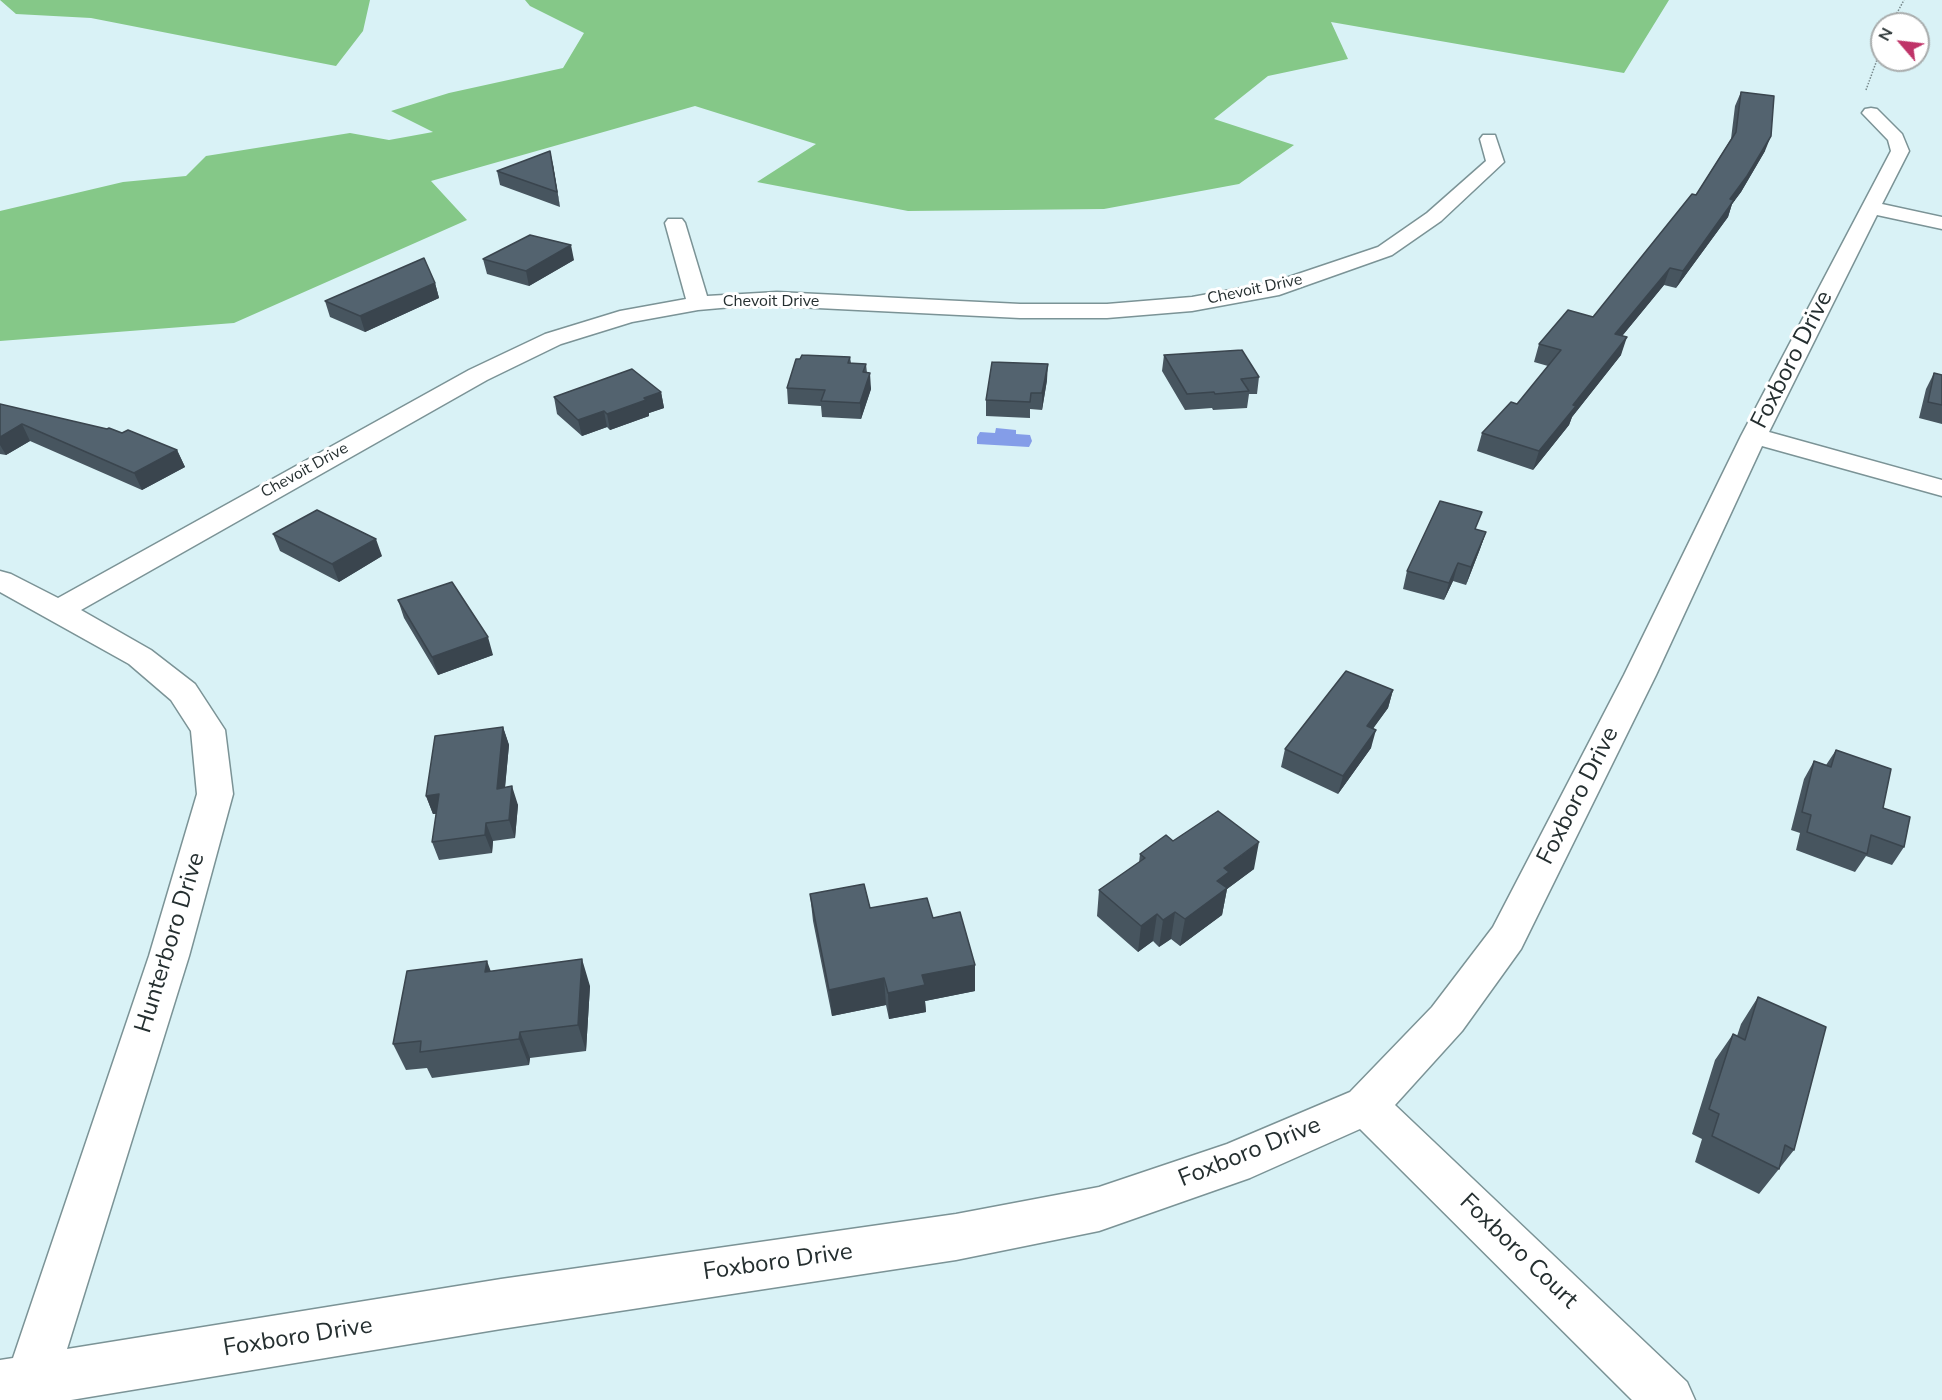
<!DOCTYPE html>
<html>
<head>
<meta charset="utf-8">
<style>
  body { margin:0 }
  #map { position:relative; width:1942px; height:1400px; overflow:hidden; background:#d9f2f6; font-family:"Nunito Sans",sans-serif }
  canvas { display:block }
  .north { position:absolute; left:1870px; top:12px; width:60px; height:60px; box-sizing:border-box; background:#fff; border:2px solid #a8acac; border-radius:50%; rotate:298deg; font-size:16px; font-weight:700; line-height:24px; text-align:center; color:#252f30 }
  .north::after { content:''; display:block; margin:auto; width:21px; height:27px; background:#bf3368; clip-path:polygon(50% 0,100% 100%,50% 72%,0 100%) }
</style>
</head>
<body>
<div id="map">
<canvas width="1942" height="1400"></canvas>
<div class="north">N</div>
</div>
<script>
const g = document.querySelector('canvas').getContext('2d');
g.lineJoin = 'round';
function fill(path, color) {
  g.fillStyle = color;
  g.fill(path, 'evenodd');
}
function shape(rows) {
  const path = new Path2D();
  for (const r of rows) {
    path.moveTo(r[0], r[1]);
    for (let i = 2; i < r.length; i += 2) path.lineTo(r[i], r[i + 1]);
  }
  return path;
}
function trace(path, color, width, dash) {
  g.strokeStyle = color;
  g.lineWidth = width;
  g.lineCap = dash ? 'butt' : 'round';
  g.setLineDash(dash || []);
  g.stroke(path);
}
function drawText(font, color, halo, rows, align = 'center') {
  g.font = font + ' "Nunito Sans",sans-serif';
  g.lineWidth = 6;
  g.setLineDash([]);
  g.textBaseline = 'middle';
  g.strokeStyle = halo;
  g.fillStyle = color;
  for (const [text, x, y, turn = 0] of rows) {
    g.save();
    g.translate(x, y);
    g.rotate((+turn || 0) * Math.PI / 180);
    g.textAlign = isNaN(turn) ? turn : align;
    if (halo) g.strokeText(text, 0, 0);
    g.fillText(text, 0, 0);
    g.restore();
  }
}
fill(shape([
  [0,0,370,0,363,31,336,66,91,18,16,14],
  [525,0,1669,0,1624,73,1331,22,1348,59,1268,76,1214,119,1294,145,1239,184,1104,209,908,211,757,182,816,144,695,106,431,181,467,220,234,323,0,341,0,211,123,182,186,176,206,156,350,133,389,140,433,132,391,111,449,93,563,68,584,33,530,6]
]), '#85c888');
fill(shape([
  [996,428,1016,430,1016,434,1030,435,1032,441,1029,447,977,444,977,437,980,432,995,433]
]), '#849de8');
const minor = shape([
  [1871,108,1877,109,1902,134,1909,151,1882,204,1942,217,1942,229,1877,215,1769,432,1942,480,1942,496,1762,446,1656,675,1521,949,1462,1031,1395,1105,1687,1382,1695,1400,1632,1400,1360,1129,1250,1178,1099,1231,956,1260,501,1329,71,1400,0,1400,0,1360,13,1358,149,956,197,794,191,731,171,700,129,664,0,592,0,571,11,574,58,598,469,370,545,334,620,311,686,299,665,223,668,219,682,219,685,223,707,296,777,292,1020,304,1107,304,1192,297,1274,282,1378,247,1427,213,1486,161,1480,139,1483,135,1495,135,1504,162,1441,221,1392,255,1279,295,1192,311,1107,318,1020,318,777,306,732,307,698,310,632,322,561,344,487,380,81,610,151,650,195,684,225,730,233,794,189,956,67,1349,501,1279,956,1214,1099,1187,1227,1144,1350,1092,1432,1007,1493,927,1624,675,1741,436,1891,151,1888,140,1862,113,1865,109,1871,108]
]);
trace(minor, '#7b9396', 3);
trace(shape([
  [1891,24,1904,0],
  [1866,90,1882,46]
]), '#77888b', 1.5, [1.5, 1.5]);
fill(minor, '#fff');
fill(shape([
  [1741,92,1765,151,1741,192,1732,204,1728,217,1676,288,1664,285,1622,336,1621,355,1572,417,1569,425,1533,470,1477,451,1482,433,1517,404,1548,366,1534,362,1539,344,1593,317,1696,195,1731,139,1735,106],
  [553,165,560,207,500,185,497,171],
  [483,259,574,260,529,286,487,274],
  [435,283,439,298,365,332,330,317,325,301],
  [1164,355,1259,377,1257,394,1249,394,1247,408,1213,410,1212,408,1185,410,1162,371],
  [850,357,851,363,866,364,867,373,871,389,861,419,822,417,821,406,788,404,787,388],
  [1934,373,1942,375,1942,424,1919,418,1926,389],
  [1047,380,1042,410,1030,409,1030,418,986,416,986,400],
  [661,392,664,408,649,413,649,416,610,430,607,427,582,436,557,414,554,397],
  [0,404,122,433,177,450,185,467,142,490,30,441,6,455,0,454],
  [1477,530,1486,532,1480,549,1466,585,1453,581,1444,600,1403,589,1407,571],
  [273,534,382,556,339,582,280,551],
  [398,600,493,655,438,675,404,618],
  [1393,690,1388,708,1373,728,1371,748,1338,794,1281,767,1285,749],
  [503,727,509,745,505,788,518,805,515,838,493,841,492,853,439,860,432,842,436,814,433,814,426,796],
  [1836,750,1883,808,1904,847,1892,865,1866,856,1855,872,1796,850,1800,833,1791,830,1804,779,1814,761,1826,765],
  [1173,841,1254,869,1227,889,1222,915,1180,946,1171,939,1159,947,1153,941,1138,952,1097,916,1099,890,1139,863,1140,854],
  [810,894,870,908,933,918,975,965,975,991,925,1001,926,1012,889,1019,886,1005,832,1016,813,921],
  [491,971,590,986,586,1051,530,1058,529,1065,432,1078,427,1068,406,1070,393,1044],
  [1758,997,1794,1150,1759,1194,1695,1162,1702,1139,1692,1134,1715,1060,1733,1034,1737,1036,1741,1024]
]), '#47555f');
fill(shape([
  [1771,136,1765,151,1741,192,1732,204,1728,217,1676,288,1683,271],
  [550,151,553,165,560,207,557,192],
  [571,245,574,260,529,286,526,271],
  [1670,268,1664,285,1609,352,1615,334],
  [435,283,439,298,365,332,360,316],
  [1627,337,1621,355,1572,417,1569,425,1533,470,1539,451,1573,405],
  [1048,364,1047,380,1042,410,1042,393],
  [870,373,871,389,861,419,860,403],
  [661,392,664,408,649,413,649,416,610,430,607,414,644,398],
  [604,411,607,427,582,436,578,420],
  [22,424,30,441,6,455,0,445,0,437],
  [177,450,185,467,142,490,134,473],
  [1486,532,1480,549,1466,585,1471,567],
  [376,539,382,556,339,582,332,564],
  [1458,563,1453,581,1444,600,1449,583],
  [488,637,493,655,438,675,432,657],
  [1393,690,1388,708,1362,744,1367,726],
  [503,727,509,745,503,807,497,789],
  [1376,730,1371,748,1338,794,1343,776],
  [512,786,518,805,515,838,509,820],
  [439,794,446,812,433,814,426,796],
  [486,823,493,841,492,853,485,835],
  [1259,842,1254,869,1227,889,1222,915,1180,946,1185,919,1217,881,1224,868],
  [1175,912,1171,939,1159,947,1163,920],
  [1157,914,1153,941,1138,952,1141,926],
  [582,959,590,986,586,1051,578,1025],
  [487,961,497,988,485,972],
  [975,965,975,991,925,1001,926,1012,889,1019,888,993,922,975],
  [884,978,886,1005,832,1016,829,990],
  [520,1032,530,1058,529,1065,519,1039]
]), '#3a454e');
const building = shape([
  [1741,92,1774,96,1771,136,1747,176,1730,199,1734,200,1683,271,1670,268,1615,334,1627,337,1573,405,1576,406,1539,451,1482,433,1511,402,1517,404,1561,350,1539,344,1568,310,1593,317,1692,194,1696,195,1736,132,1741,92],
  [550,151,557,192,497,171,550,151],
  [530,235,571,245,526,271,483,259,530,235],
  [424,258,435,283,360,316,325,301,424,258],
  [1242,350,1259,377,1241,379,1249,391,1215,394,1214,392,1187,394,1164,355,1242,350],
  [802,355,850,357,848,363,866,364,863,372,870,373,860,403,821,401,825,390,787,388,796,359,800,359,802,355],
  [992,362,1048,364,1042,393,1031,393,1030,402,986,400,992,362],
  [632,369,661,392,644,398,646,400,607,414,604,411,578,420,554,397,632,369],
  [1934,373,1942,375,1942,405,1928,402,1934,373],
  [0,404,107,429,109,428,122,433,128,430,177,450,134,473,22,424,0,437,0,404],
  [1440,501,1482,512,1475,529,1486,532,1471,567,1458,563,1449,583,1407,571,1440,501],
  [317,510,376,539,332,564,273,534,317,510],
  [452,582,488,637,432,657,398,600,452,582],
  [1346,671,1393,690,1367,726,1376,730,1343,776,1285,749,1346,671],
  [503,727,497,789,512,786,509,820,486,823,485,835,432,842,439,794,426,796,435,736,503,727],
  [1836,750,1891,769,1883,808,1910,817,1904,847,1871,835,1867,854,1807,832,1811,815,1802,812,1814,761,1831,767,1836,750],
  [1218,811,1259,842,1224,868,1229,872,1217,881,1227,888,1185,919,1175,912,1163,920,1157,914,1141,926,1099,890,1145,858,1140,854,1166,835,1173,841,1218,811],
  [864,884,870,908,927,898,933,918,960,912,975,965,922,975,925,985,888,993,884,978,829,990,810,894,864,884],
  [582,959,578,1025,520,1032,519,1039,420,1052,421,1041,393,1044,407,971,487,961,485,972,582,959],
  [1758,997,1826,1027,1794,1150,1785,1145,1779,1169,1712,1136,1719,1114,1709,1109,1733,1034,1745,1040,1758,997]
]);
fill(building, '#53636f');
trace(building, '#3a454e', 1.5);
drawText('16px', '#252f30', '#fff', [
  ["Chevoit Drive",1255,290,-12],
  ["Chevoit Drive",771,302],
  ["Chevoit Drive",305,471,-29]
]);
drawText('24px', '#252f30', '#fff', [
  ["Foxboro Drive",1793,360,-63],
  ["Foxboro Drive",1579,796,-63],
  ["Hunterboro Drive",171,943,-73],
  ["Foxboro Drive",1250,1153,-22],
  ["Foxboro Court",1518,1252,44],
  ["Foxboro Drive",778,1263,-8],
  ["Foxboro Drive",298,1338,-9]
]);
</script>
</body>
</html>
